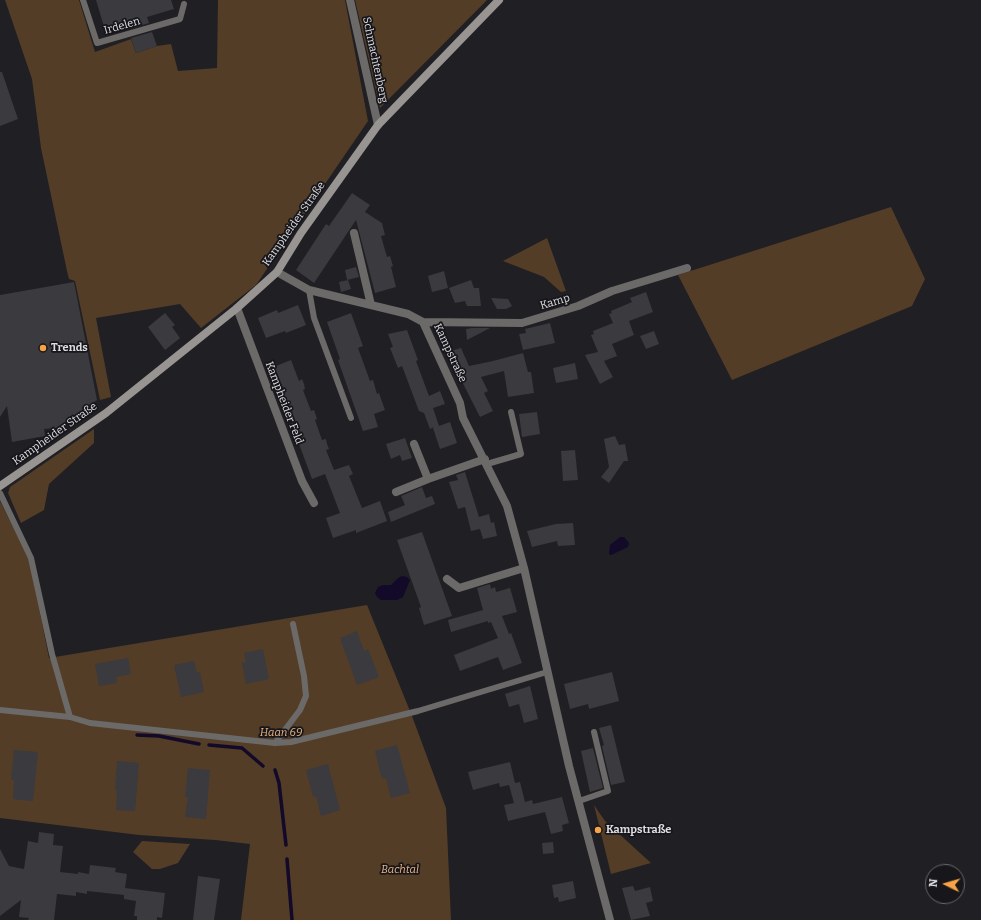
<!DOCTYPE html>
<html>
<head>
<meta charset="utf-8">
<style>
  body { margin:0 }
  #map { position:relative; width:981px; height:920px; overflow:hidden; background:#201f24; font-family:Bitter,serif }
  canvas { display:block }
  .north { position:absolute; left:925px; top:864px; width:40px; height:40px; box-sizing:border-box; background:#17161b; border:1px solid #67666a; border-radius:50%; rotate:275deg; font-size:11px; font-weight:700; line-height:16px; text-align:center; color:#dedee1 }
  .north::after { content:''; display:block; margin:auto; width:14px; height:18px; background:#f5a346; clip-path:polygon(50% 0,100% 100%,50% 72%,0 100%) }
</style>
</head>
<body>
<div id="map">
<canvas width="981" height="920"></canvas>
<div class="north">N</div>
</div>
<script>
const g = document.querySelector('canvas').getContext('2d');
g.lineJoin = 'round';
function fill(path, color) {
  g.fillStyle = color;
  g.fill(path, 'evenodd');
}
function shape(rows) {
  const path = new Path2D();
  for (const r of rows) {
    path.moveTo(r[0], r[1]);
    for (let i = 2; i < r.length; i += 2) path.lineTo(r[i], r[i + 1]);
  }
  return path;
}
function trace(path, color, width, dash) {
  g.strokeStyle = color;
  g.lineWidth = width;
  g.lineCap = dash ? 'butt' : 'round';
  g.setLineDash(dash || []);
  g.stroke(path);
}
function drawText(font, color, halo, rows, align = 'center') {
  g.font = font + ' Bitter,serif';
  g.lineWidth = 3.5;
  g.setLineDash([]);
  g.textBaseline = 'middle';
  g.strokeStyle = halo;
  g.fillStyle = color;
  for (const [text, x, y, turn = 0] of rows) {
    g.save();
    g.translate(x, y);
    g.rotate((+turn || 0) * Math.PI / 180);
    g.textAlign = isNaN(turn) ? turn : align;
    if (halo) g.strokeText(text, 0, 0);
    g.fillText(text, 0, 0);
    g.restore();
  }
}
fill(shape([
  [5,0,79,0,95,52,131,39,136,53,157,46,171,44,178,71,217,68,218,0,345,0,368,121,256,285,201,328,180,304,96,318,111,397,100,400,75,281,69,279,67,271,41,148,32,79],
  [355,0,487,0,380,108],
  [891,207,925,279,912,306,732,380,678,275],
  [547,238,566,291,561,292,544,277,503,261],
  [94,429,94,443,49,484,44,510,21,523,8,493,10,487],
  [0,501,29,559,49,658,367,605,412,716,446,808,451,920,241,920,250,844,215,840,139,835,0,818],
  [594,805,605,821,651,863,611,874],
  [142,841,190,844,178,863,160,869,152,869,133,852]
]), '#533d27');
fill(shape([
  [620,537,624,537,629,543,628,547,611,555,609,554,610,545],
  [402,576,407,577,410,580,403,597,397,600,381,600,377,597,375,593,378,587,383,585,391,585,398,578]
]), '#130929');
trace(shape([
  [137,735,159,736,199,744],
  [209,745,242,748,263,766],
  [275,770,279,783,286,845],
  [287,859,292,920]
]), '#130929', 3.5);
fill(shape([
  [96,0,171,0,174,9,147,17,149,23,128,29,126,24,105,30],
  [152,32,157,46,136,53,131,38],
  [0,72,2,72,18,119,0,126],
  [352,193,370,205,365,212,382,223,385,235,381,236,387,257,390,256,393,266,391,267,396,287,375,293,356,220,314,283,296,270,326,224,329,226],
  [356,267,359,277,347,280,345,270],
  [444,271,448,288,432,292,428,276],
  [348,280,351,289,341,292,339,282],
  [471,280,474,288,479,288,481,306,467,306,465,301,455,303,449,288],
  [74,282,97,400,57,428,44,429,45,436,12,442,7,406,0,417,0,295],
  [646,292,653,312,629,321,634,335,612,344,617,356,604,361,613,377,600,384,585,355,598,352,591,335,594,334,593,331,613,323,609,314,612,313,611,311,632,302,630,298],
  [491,298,508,299,512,306,506,309,497,309],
  [298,305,306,325,286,333,285,331,266,338,258,318,277,310,278,313],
  [165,313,175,325,172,327,180,338,165,350,148,327],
  [351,313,363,346,358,348,370,381,373,380,377,394,379,393,385,410,374,414,378,427,363,431,338,360,340,359,327,322],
  [550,323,555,343,523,350,519,334,526,333,525,329],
  [472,328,490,328,467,340,466,329],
  [407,330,418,360,416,361,429,396,440,391,445,404,433,408,439,426,450,422,457,443,440,449,433,428,434,427,430,429,424,413,419,411,402,366,398,368,390,348,393,347,388,334],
  [654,331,659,344,646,349,640,336],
  [461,348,469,366,493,361,523,353,528,372,531,372,534,393,508,397,504,371,481,377,488,391,484,393,493,411,480,417,447,352],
  [291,360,299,381,302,379,304,384,305,389,303,390,311,411,314,410,317,419,315,420,322,440,326,439,327,444,329,449,326,450,334,470,349,465,353,474,349,476,362,508,380,501,387,521,356,533,356,530,333,538,326,518,340,513,325,474,312,479,271,368],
  [575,363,578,379,556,383,553,368],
  [537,412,540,434,522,437,519,414],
  [615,436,619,445,625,444,628,461,624,461,609,483,601,477,609,467,604,439],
  [405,438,412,458,402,461,400,455,391,459,386,444],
  [575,450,578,480,563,481,561,451],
  [465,472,479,517,489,514,491,523,494,522,497,536,483,539,480,529,471,531,465,507,458,509,449,482,458,480,456,475],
  [422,487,426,498,432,496,435,504,391,522,388,512,405,505,401,496],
  [573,523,575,545,558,546,557,541,532,547,527,531,556,524],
  [422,532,452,616,424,625,419,608,421,607,397,540],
  [490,584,491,589,495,587,496,592,510,588,517,612,502,616,509,634,511,633,522,663,503,670,498,657,460,671,454,655,498,638,491,622,488,623,488,621,451,632,448,620,483,610,477,588],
  [357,631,364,651,368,649,379,677,357,685,340,638],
  [263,649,269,679,246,684,242,663,246,662,244,653],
  [128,658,131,674,116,677,117,683,99,686,95,664],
  [194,661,197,673,200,672,204,692,181,697,174,665],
  [612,672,619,701,589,709,588,704,570,709,564,684],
  [530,686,538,719,524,723,519,704,509,707,505,694],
  [611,725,625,782,611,785,602,746,604,745,599,728],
  [397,745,410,793,391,798,386,778,382,779,375,751],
  [593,748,603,788,590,792,581,751],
  [14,750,38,752,33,801,13,799,14,780,11,780],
  [117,761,139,763,135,811,116,810,117,790,115,790],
  [510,762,515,783,520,782,525,802,532,800,533,804,562,797,569,823,562,825,563,831,551,834,545,812,508,821,504,805,514,803,509,785,500,787,499,783,473,790,468,772],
  [328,764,340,810,321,816,316,796,313,797,306,770],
  [188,768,210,770,206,819,185,817,188,797,185,797],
  [39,832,54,834,53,845,63,846,60,872,78,874,78,872,89,874,90,865,116,868,115,872,127,874,125,888,165,893,162,918,157,917,157,920,137,920,137,916,134,916,136,901,124,899,124,895,87,891,87,894,76,892,76,896,57,894,54,920,28,920,29,918,19,917,21,900,0,916,0,849,9,866,24,869,28,841,38,843],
  [553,842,554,853,543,854,542,843],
  [198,876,220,879,214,920,193,920],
  [573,881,576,898,559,902,558,897,554,898,552,885],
  [633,886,635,891,650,887,653,901,646,903,650,916,631,920,622,888]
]), '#3a3a3f');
trace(shape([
  [83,0,97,43,180,19,184,4],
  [309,290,314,318,351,418],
  [487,464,521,454,511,412],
  [0,493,31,558,52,654,70,717],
  [0,710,70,717,90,723,275,743,291,742,418,711,547,672],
  [275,743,300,710,306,696,304,676,293,624],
  [579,801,608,791,594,732]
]), '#6c6a68', 6);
trace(shape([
  [350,0,378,125],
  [354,233,371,305],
  [277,272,309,290,408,314,423,322,460,403,463,418,507,506,524,568,569,766,610,920],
  [237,308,302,481,314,503],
  [423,322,522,323,578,306,612,291,687,268],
  [414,444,428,479,485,459],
  [396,492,428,479],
  [447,579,459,588,524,568]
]), '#6c6a68', 8);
trace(shape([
  [0,486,106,413,237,308,277,272,301,233,378,125,499,0]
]), '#989491', 8);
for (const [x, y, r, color] of [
  [43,348,4,"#f5a346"],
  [598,830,4,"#f5a346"]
]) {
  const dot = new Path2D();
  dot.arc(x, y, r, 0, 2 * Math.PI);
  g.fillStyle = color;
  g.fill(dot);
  trace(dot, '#17161b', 1.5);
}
drawText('11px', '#dedee1', '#17161b', [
  ["Irdelen",122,26,-16],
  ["Schmachtenberg",375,60,78],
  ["Kampheider Straße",294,224,-55],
  ["Kamp",555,302,-16],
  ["Kampstraße",450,353,65],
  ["Kampheider Feld",284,403,69],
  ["Kampheider Straße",55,434,-35]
]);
drawText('bold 11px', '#dedee1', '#17161b', [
  ["Trends",51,348],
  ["Kampstraße",606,830]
], 'left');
drawText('italic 11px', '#eab581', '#17161b', [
  ["Haan 69",281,733],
  ["Bachtal",400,870]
]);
</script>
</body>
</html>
